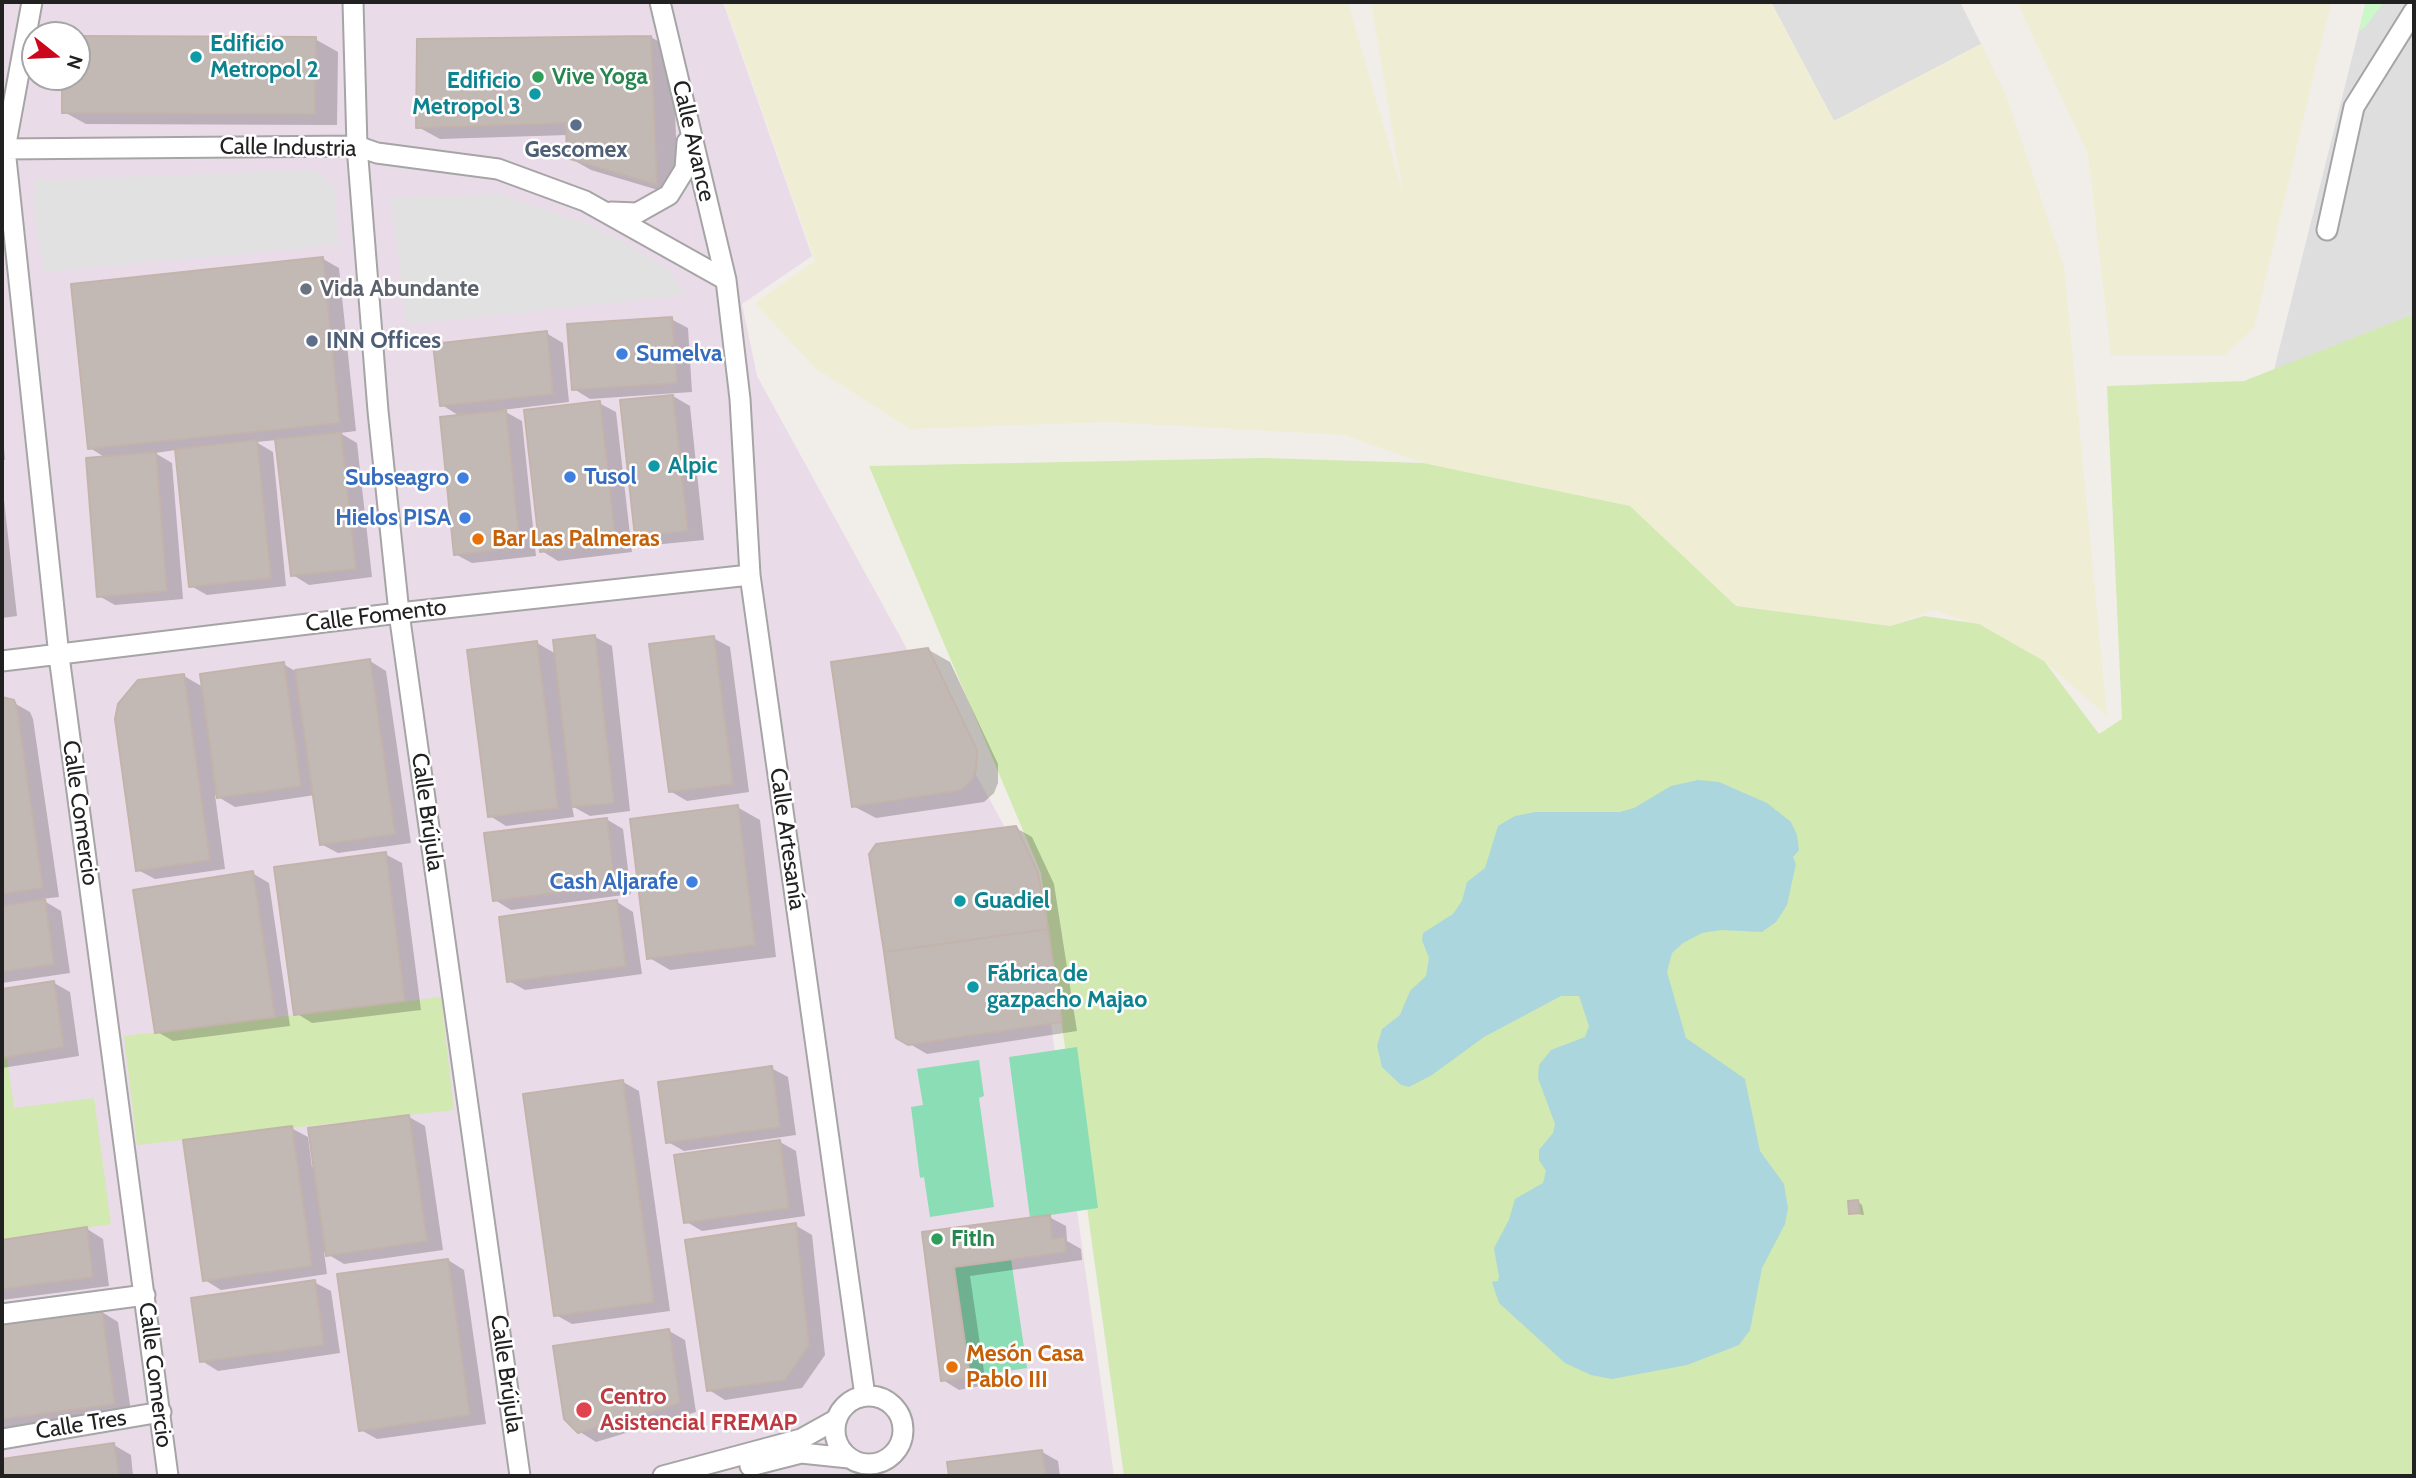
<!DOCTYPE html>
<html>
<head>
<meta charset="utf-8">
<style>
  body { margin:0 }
  #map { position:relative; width:2416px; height:1478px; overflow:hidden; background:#f1ede9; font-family:Cabin,sans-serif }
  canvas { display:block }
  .frame { position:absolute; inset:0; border:4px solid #212121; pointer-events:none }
  .north { position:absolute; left:21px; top:21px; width:70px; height:70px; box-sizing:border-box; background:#fff; border:2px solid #a6a6a6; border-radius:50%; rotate:108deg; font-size:19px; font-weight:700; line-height:28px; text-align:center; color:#212121 }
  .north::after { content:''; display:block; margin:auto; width:24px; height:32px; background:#cb081b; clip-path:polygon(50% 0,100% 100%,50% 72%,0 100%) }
</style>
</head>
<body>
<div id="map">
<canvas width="2416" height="1478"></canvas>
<div class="frame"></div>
<div class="north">N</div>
</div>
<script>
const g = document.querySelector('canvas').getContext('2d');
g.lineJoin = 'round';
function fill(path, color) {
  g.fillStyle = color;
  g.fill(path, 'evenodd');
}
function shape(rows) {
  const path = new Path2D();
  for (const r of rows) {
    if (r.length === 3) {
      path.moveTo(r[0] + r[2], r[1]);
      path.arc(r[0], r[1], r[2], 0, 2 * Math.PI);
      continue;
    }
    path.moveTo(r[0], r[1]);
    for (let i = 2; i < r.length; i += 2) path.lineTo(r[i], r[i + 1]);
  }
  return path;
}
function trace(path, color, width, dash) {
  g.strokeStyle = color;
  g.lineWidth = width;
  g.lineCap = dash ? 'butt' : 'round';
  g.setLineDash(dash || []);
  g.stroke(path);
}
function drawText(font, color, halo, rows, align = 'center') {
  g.font = font + ' Cabin,sans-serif';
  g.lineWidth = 5;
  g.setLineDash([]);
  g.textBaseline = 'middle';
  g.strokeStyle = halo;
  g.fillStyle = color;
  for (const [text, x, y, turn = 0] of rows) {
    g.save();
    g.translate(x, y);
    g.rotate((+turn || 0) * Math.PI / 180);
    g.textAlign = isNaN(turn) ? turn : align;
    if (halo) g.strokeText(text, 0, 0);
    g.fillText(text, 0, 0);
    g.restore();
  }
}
fill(shape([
  [1771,2,1960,2,1981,44,1834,121],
  [2366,2,2414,2,2414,314,2274,370]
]), '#dfdede');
fill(shape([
  [2,2,723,2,812,256,742,304,757,376,1030,873,1114,1476,2,1476],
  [35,35,77,35,77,77,35,77]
]), '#eadbe9');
fill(shape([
  [724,2,1348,2,1403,193,1371,2,1771,2,1834,121,1981,44,2006,95,2064,266,2107,716,2044,661,1986,628,1933,610,1890,626,1736,606,1630,506,1423,463,1344,435,1108,422,910,429,815,368,755,303,815,261],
  [2017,2,2331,2,2254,328,2224,356,2111,356,2088,154]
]), '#efeed5');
fill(shape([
  [2414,314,2414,1476,1124,1476,1041,873,869,466,1263,458,1423,463,1630,506,1736,606,1890,626,1924,616,1979,624,2044,661,2099,734,2122,719,2107,386,2244,381],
  [441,997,454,1110,137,1145,124,1036],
  [7,1057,14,1108,94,1098,111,1224,2,1240,2,1058]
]), '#d2e9b1');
fill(shape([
  [2366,2,2384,2,2365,27,2359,31]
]), '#caf8c9');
fill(shape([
  [1077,1047,1098,1208,1030,1218,1009,1057],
  [979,1060,984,1096,979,1098,994,1207,930,1217,924,1177,920,1178,911,1107,923,1105,917,1069],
  [1011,1259,1027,1368,970,1377,954,1267]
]), '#8addb5');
fill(shape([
  [313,170,334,185,339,245,44,272,34,212,35,180],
  [499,194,594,226,667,267,686,295,407,325,390,197]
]), '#e1e1e1');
fill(shape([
  [1698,780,1719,782,1767,803,1791,822,1797,835,1799,850,1793,857,1796,864,1787,905,1776,922,1762,932,1721,930,1702,933,1683,943,1672,953,1667,972,1686,1038,1745,1079,1760,1151,1784,1184,1788,1208,1785,1224,1762,1268,1750,1330,1739,1345,1687,1365,1612,1379,1591,1375,1565,1363,1499,1303,1492,1282,1498,1281,1499,1277,1494,1248,1509,1220,1515,1199,1543,1183,1546,1171,1539,1160,1539,1150,1553,1133,1555,1124,1538,1078,1539,1065,1551,1050,1585,1037,1589,1026,1579,996,1561,996,1484,1037,1432,1075,1409,1087,1401,1085,1382,1067,1377,1046,1382,1029,1400,1015,1410,991,1426,976,1429,958,1422,940,1423,933,1453,914,1462,901,1467,882,1485,868,1498,826,1515,816,1535,812,1620,812,1634,808,1671,786]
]), '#abd6dd');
fill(shape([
  [651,37,673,50,678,196,591,170,568,157,568,135,440,139,418,127],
  [77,38,315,39,338,52,337,125,86,124,64,112,64,77,77,77],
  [323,259,339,268,356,431,340,433,357,443,372,577,309,585,293,575,277,440,256,442,273,452,286,586,207,595,191,586,176,450,155,453,172,463,183,599,115,605,99,596,106,458,90,448],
  [671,319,688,328,692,392,590,399,574,389],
  [546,333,563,343,569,402,502,410,522,421,536,556,472,563,455,554,461,417,442,405],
  [673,396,690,406,704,540,653,545,637,536],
  [599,403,616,412,632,552,558,561,542,551],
  [2,422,5,460,2,460],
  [2,482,17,616,2,618],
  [595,637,612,646,630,811,590,816,572,806,574,817,506,826,490,816,537,643,556,654],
  [713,638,730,647,749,792,687,801,670,791],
  [927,649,950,662,998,764,998,783,994,793,984,802,876,818,853,806],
  [370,661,386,671,411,843,338,853,321,844,315,795,235,807,215,795,225,869,155,879,138,870,184,676,203,687,283,664,297,672],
  [5,698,30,712,33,719,59,897,41,899,61,911,70,973,2,983,2,699],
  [737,807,760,820,776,957,670,970,648,957],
  [606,819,623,829,631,894,511,910,495,900],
  [1016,828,1032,837,1054,884,1077,1031,927,1054,898,1037],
  [385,854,402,863,421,1010,312,1023,296,1013],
  [252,873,269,883,290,1026,173,1041,156,1031],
  [617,902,633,912,642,974,525,990,509,981],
  [54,983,70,992,79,1056,2,1068,2,991],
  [771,1068,788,1077,796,1135,684,1151,668,1142],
  [623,1082,639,1091,670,1311,572,1324,556,1315],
  [409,1117,425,1126,443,1250,344,1264,324,1252,327,1274,221,1290,205,1280,291,1128,308,1137,312,1167],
  [780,1142,796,1151,805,1216,702,1231,685,1221],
  [1858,1202,1862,1205,1864,1215,1851,1213],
  [1049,1217,1066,1226,1067,1241,1081,1249,1082,1260,970,1276,986,1385,959,1390,943,1380,924,1233],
  [795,1225,812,1235,825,1355,802,1388,725,1400,709,1390],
  [87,1229,103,1239,109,1286,2,1300,2,1242],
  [448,1260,464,1270,486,1424,377,1439,361,1430],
  [314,1282,331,1291,340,1353,218,1371,202,1361],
  [102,1312,118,1322,131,1412,2,1430,2,1326],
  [669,1331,685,1340,696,1412,596,1442,580,1432],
  [114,1445,131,1455,133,1476,2,1476,2,1460],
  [1042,1452,1058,1461,1060,1476,951,1476,949,1463]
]), '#0003');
const building = shape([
  [77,36,316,37,315,114,62,113,62,77,77,77,77,36],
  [651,36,657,185,567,158,566,123,416,128,417,39,651,36],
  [323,257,340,423,88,449,71,284,323,257],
  [672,317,677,383,572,390,567,324,672,317],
  [547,331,553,394,440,406,433,344,547,331],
  [673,395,688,531,635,537,620,400,673,395],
  [600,401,616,543,540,552,524,410,600,401],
  [506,410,520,547,454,555,440,417,506,410],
  [341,432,356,569,291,576,275,439,341,432],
  [257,440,271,578,189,587,175,449,257,440],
  [156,452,167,591,97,597,86,458,156,452],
  [595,635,614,803,572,807,553,640,595,635],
  [714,636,733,784,669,792,649,644,714,636],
  [537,641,558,808,488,817,467,650,537,641],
  [928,648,977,750,976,770,972,780,961,790,852,807,831,662,928,648],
  [370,659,395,834,320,845,295,670,370,659],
  [284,662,301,786,217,798,200,674,284,662],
  [184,674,210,860,136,871,115,719,118,704,138,680,184,674],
  [2,697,14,700,17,708,43,888,2,894,2,697],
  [738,805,755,945,647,959,630,819,738,805],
  [607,818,615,885,493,901,484,833,607,818],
  [1016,826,1038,873,1048,929,884,952,869,854,876,844,1016,826],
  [386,852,405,1001,294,1015,274,867,386,852],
  [253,871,275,1017,155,1033,133,890,253,871],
  [45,899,54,964,2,972,2,906,45,899],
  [617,900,626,966,507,982,499,917,617,900],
  [1048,929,1062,1022,908,1045,896,1038,884,952,1048,929],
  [54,981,64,1047,2,1058,2,989,54,981],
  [772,1066,780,1127,666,1143,658,1082,772,1066],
  [623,1080,654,1302,554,1316,523,1094,623,1080],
  [409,1115,427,1241,326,1256,308,1128,409,1115],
  [292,1126,312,1266,203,1281,183,1140,292,1126],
  [780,1140,789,1208,684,1223,674,1155,780,1140],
  [1858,1200,1860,1213,1849,1214,1848,1201,1858,1200],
  [1050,1215,1052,1239,1065,1237,1066,1252,954,1267,970,1377,941,1381,922,1232,1050,1215],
  [796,1223,809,1345,785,1380,707,1391,685,1240,796,1223],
  [87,1227,93,1277,2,1289,2,1240,87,1227],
  [448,1259,470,1415,359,1431,337,1274,448,1259],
  [315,1280,324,1345,200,1362,191,1298,315,1280],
  [102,1311,115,1404,2,1419,2,1324,102,1311],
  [669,1329,680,1403,578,1433,564,1419,553,1346,669,1329],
  [114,1443,119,1476,2,1476,2,1459,114,1443],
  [1042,1450,1046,1476,949,1476,947,1462,1042,1450]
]);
fill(building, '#c2b9b5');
trace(building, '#c3b3ab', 2);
const minor = shape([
  [32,2,5,149,59,656,168,1476],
  [353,2,357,146,378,411,399,613,520,1476],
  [660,2,726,280,740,399,750,575,865,1396],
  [2,149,357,146,377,153,498,169,585,201,726,280],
  [611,212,637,213,669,195,685,169,687,142],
  [2327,230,2354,107,2414,11],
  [2,661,399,613,750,575],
  [2,1314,145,1295],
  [869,1430,34],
  [2,1439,161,1412],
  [750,1466,801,1453,849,1458],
  [663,1476,801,1439,837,1419]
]);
trace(minor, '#a5a5a5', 23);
trace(minor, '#fff', 19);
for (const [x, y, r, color] of [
  [196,57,7,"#0f9aa8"],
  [538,77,7,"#2e9e5b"],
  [535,94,7,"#0f9aa8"],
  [576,125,7,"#5c6f8a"],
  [306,289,7,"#6b7280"],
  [312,341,7,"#5c6f8a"],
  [622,354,7,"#3f7fe0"],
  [654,466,7,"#0f9aa8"],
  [570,477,7,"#3f7fe0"],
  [463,478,7,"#3f7fe0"],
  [465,518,7,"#3f7fe0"],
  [478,539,7,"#e8710a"],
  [692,882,7,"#3f7fe0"],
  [960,901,7,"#0f9aa8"],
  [973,987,7,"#0f9aa8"],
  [937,1239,7,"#2e9e5b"],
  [952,1367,7,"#e8710a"],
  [584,1410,9,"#e0444e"]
]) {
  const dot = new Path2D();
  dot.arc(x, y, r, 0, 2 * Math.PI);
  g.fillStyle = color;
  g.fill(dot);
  trace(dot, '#fff', 2.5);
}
drawText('bold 23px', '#0d838f', '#fff', [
  ["Edificio",210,44],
  ["Metropol 2",210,70],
  ["Edificio",521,81,"right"],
  ["Metropol 3",521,107,"right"],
  ["Alpic",668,466],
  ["Guadiel",974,901],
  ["Fábrica de",987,974],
  ["gazpacho Majao",987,1000]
], 'left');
drawText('bold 23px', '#27864d', '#fff', [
  ["Vive Yoga",552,77],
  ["FitIn",951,1239]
], 'left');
drawText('23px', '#212121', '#fff', [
  ["Calle Avance",693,141,77],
  ["Calle Industria",288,148,1],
  ["Calle Fomento",376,616,-7],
  ["Calle Brújula",427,812,82],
  ["Calle Comercio",80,813,82],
  ["Calle Artesanía",787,839,82],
  ["Calle Brújula",506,1374,82],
  ["Calle Comercio",155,1375,83],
  ["Calle Tres",81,1425,-9]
]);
drawText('bold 23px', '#4e5e75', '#fff', [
  ["Gescomex",576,150],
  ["INN Offices",326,341,"left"]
]);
drawText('bold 23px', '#5b616d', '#fff', [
  ["Vida Abundante",320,289]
], 'left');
drawText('bold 23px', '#366cbe', '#fff', [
  ["Sumelva",636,354,"left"],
  ["Tusol",584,477,"left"],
  ["Subseagro",449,478],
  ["Hielos PISA",451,518],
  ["Cash Aljarafe",678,882]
], 'right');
drawText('bold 23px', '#c56008', '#fff', [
  ["Bar Las Palmeras",492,539],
  ["Mesón Casa",966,1354],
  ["Pablo III",966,1380]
], 'left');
drawText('bold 23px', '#be3a42', '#fff', [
  ["Centro",600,1397],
  ["Asistencial FREMAP",600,1423]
], 'left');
</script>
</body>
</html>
